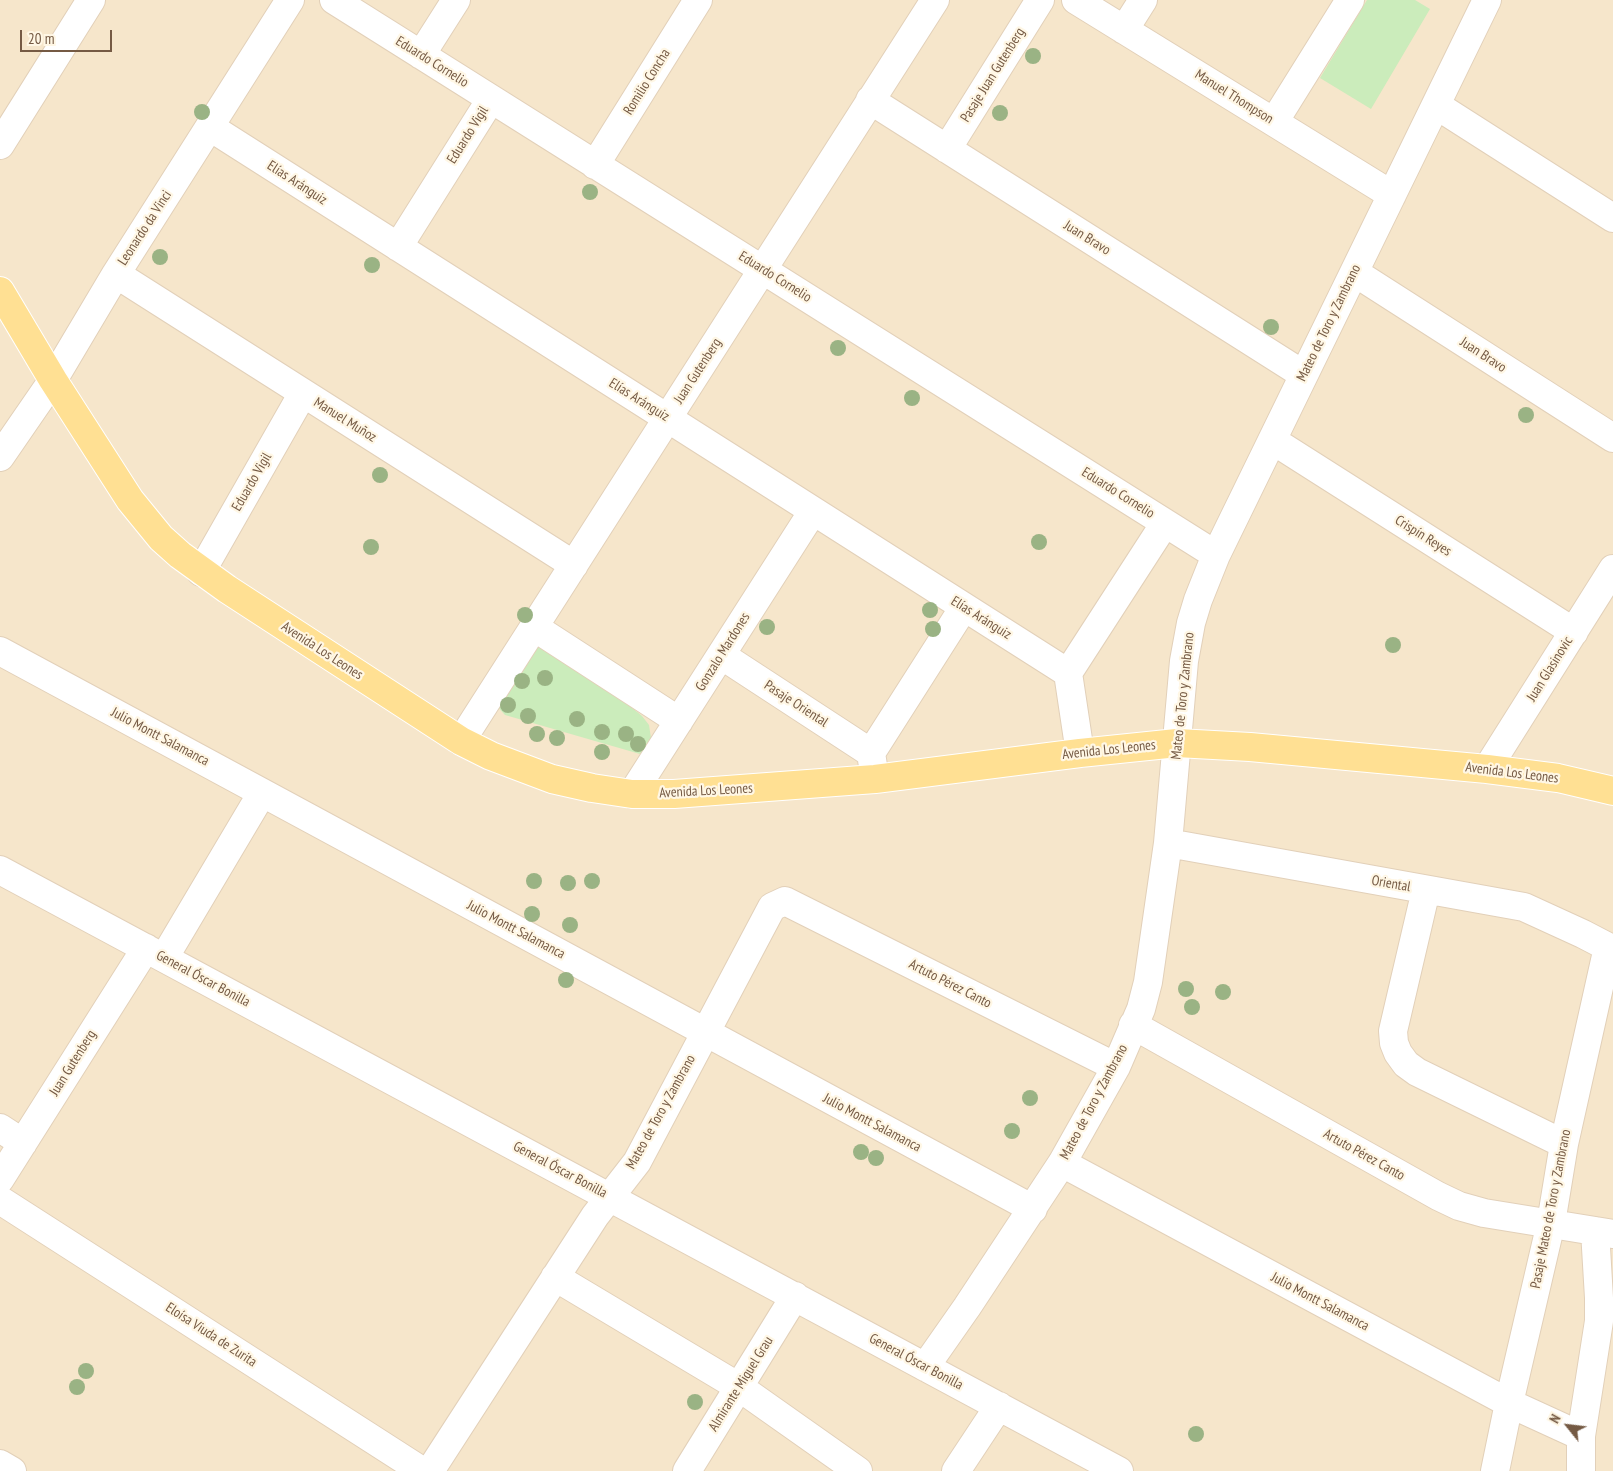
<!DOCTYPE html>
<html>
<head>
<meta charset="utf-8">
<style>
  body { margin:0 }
  #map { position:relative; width:1613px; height:1471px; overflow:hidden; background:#fef4dd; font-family:"PT Sans Narrow",sans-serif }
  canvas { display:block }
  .north { position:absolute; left:1543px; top:1401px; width:50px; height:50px; -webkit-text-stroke:4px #fff7e5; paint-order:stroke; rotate:299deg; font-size:14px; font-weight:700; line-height:20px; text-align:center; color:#755a44 }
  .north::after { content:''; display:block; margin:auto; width:18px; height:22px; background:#755a44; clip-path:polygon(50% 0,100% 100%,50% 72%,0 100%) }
  .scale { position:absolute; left:20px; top:30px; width:92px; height:22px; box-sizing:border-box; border:2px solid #755a44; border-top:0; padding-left:6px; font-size:15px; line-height:18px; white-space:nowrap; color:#755a44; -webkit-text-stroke:4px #fff7e5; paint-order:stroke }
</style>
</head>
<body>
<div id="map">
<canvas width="1613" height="1471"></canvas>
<div class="north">N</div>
<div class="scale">20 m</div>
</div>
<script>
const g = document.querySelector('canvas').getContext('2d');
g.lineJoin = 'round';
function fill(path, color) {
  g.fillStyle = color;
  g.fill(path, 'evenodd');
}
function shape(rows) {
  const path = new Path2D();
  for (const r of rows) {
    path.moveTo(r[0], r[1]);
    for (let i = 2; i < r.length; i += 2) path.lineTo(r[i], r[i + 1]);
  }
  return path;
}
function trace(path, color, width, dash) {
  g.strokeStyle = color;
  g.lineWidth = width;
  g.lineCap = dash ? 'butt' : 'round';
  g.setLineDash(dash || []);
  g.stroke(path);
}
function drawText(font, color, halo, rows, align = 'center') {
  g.font = font + ' "PT Sans Narrow",sans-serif';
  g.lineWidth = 4.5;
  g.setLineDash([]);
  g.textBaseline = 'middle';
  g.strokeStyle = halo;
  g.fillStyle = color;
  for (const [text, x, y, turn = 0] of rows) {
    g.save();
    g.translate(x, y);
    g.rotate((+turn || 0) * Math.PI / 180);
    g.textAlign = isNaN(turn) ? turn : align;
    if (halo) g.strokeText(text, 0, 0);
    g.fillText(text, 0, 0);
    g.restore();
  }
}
fill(shape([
  [0,0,1613,0,1613,1471,0,1471]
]), '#f6e6cb');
fill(shape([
  [1367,0,1415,0,1430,9,1371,109,1320,78],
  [537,641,625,702,642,716,649,725,651,738,648,746,640,754,505,715,495,704]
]), '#cbecbb');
const minor = shape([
  [334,0,1216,555],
  [1076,0,1392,195],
  [1124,30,1143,0],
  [421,55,456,0],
  [870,100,1304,375],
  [1436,105,1613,218],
  [1274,122,1350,0],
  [210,127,1068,673],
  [0,145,91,0],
  [947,149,1040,0],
  [595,165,698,0],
  [398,247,491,99],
  [1354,272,1613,438],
  [116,274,574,565],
  [1272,440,1574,632],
  [0,457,53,380,116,274,290,0],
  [201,572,303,393],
  [534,627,679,721],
  [0,651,1033,1209],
  [721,655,871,753],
  [461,741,935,0],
  [1080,753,1068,673,1165,523],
  [1487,769,1613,569],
  [875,779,871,753,964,607],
  [632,794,813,511],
  [1168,843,1524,907,1583,934,1608,947,1564,1144,1551,1223,1509,1403,1495,1471],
  [0,870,1119,1471],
  [1426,890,1393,1031,1394,1043,1398,1053,1406,1064,1417,1072,1564,1144],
  [164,958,262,793],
  [1133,1025,1438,1196,1459,1206,1484,1213,1613,1234],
  [0,1128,23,1143],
  [1062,1163,1509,1403,1581,1436],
  [0,1179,146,948],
  [0,1200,422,1471],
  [555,1277,739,1387,858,1471],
  [925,1367,967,1307,1062,1163,1116,1067,1141,1009,1148,982,1168,843,1184,661,1191,623,1198,600,1216,555,1487,0],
  [0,1464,12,1471],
  [430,1471,595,1216,637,1162,772,907,785,901,1116,1067],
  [687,1471,795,1296],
  [956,1471,999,1406],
  [1581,1471,1581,1436,1599,1321,1599,1298,1595,1231]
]);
const major = shape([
  [0,291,53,380,130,500,161,538,180,555,227,589,461,741,491,756,552,779,592,788,632,794,674,794,875,779,1080,753,1177,743,1250,747,1487,769,1558,778,1613,791]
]);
trace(minor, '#e2d0b9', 30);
trace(major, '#fff', 30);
trace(minor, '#fff', 28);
trace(major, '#ffe093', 28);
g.fillStyle = '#9ab384';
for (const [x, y] of [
  [1033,56],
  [202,112],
  [1000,113],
  [590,192],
  [160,257],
  [372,265],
  [1271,327],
  [838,348],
  [912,398],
  [1526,415],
  [380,475],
  [1039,542],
  [371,547],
  [930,610],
  [525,615],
  [767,627],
  [933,629],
  [1393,645],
  [545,678],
  [522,681],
  [508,705],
  [528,716],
  [577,719],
  [602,732],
  [537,734],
  [626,734],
  [557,738],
  [638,744],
  [602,752],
  [534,881],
  [592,881],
  [568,883],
  [532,914],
  [570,925],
  [566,980],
  [1186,989],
  [1223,992],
  [1192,1007],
  [1030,1098],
  [1012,1131],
  [861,1152],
  [876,1158],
  [86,1371],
  [77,1387],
  [695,1402],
  [1196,1434]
]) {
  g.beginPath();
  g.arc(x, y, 8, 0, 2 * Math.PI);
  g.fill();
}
drawText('14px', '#755a44', '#fff7e5', [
  ["Eduardo Cornelio",432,62,32],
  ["Pasaje Juan Gutenberg",993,75,-58],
  ["Romilio Concha",647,82,-58],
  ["Manuel Thompson",1234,97,32],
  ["Eduardo Vigil",468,135,-58],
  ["Elías Aránguiz",297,183,33],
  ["Leonardo da Vinci",145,228,-57],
  ["Juan Bravo",1087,238,32],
  ["Eduardo Cornelio",775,277,32],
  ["Mateo de Toro y Zambrano",1329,323,-64],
  ["Juan Bravo",1483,355,33],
  ["Juan Gutenberg",698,371,-57],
  ["Elías Aránguiz",639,400,32],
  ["Manuel Muñoz",345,420,32],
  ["Eduardo Vigil",252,482,-60],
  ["Eduardo Cornelio",1118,493,32],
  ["Crispín Reyes",1423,536,32],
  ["Elías Aránguiz",981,618,32],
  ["Avenida Los Leones",322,651,33],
  ["Gonzalo Mardones",723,652,-58],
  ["Juan Glasinovic",1550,669,-58],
  ["Mateo de Toro y Zambrano",1183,696,-84],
  ["Pasaje Oriental",796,704,33],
  ["Julio Montt Salamanca",160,737,28],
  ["Avenida Los Leones",1109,750,-6],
  ["Avenida Los Leones",1512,773,7],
  ["Avenida Los Leones",706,791,-3],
  ["Oriental",1391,884,10],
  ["Julio Montt Salamanca",516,930,28],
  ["General Óscar Bonilla",203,979,28],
  ["Artuto Pérez Canto",950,984,27],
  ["Juan Gutenberg",73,1063,-58],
  ["Mateo de Toro y Zambrano",1094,1102,-62],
  ["Mateo de Toro y Zambrano",661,1112,-61],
  ["Julio Montt Salamanca",872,1123,28],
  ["Artuto Pérez Canto",1364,1155,29],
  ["General Óscar Bonilla",560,1170,28],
  ["Pasaje Mateo de Toro y Zambrano",1551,1209,-79],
  ["Julio Montt Salamanca",1320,1302,28],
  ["Eloísa Viuda de Zurita",211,1335,33],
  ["General Óscar Bonilla",916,1362,28],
  ["Almirante Miguel Grau",741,1384,-58]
]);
</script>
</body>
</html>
